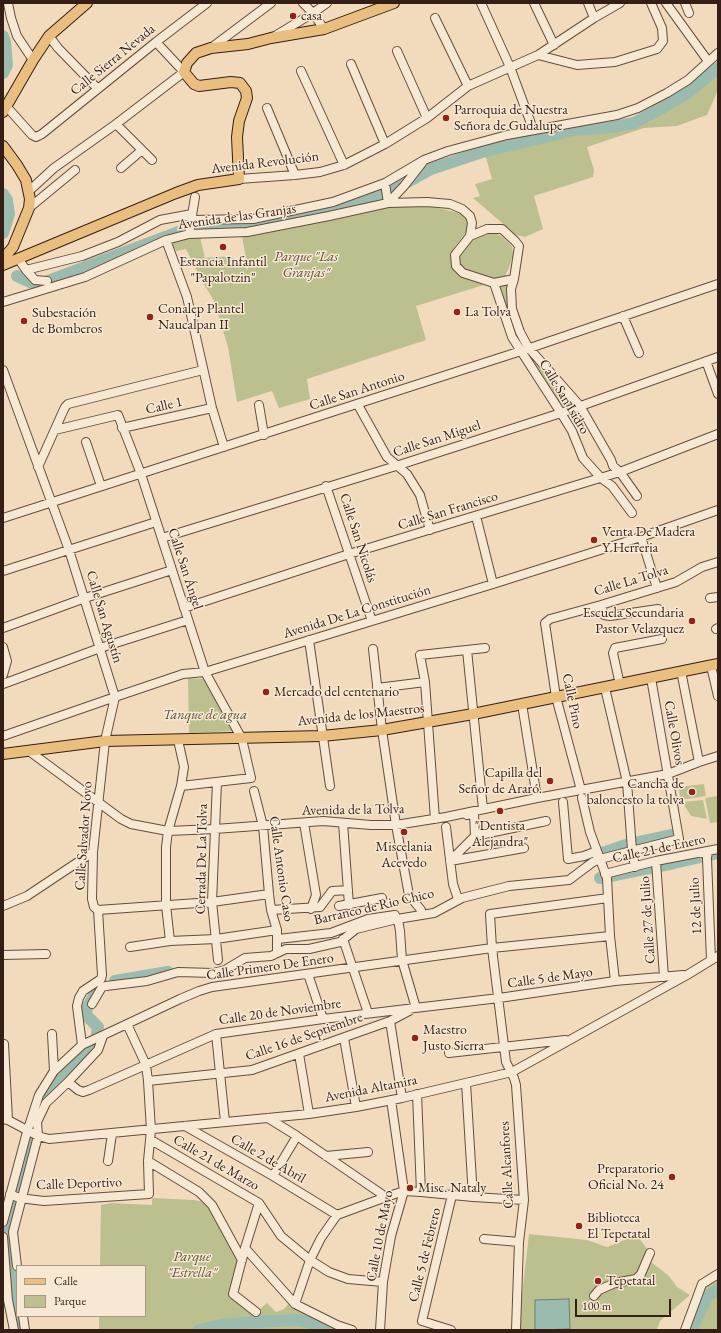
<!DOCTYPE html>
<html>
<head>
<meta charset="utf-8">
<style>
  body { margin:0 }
  #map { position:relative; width:721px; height:1333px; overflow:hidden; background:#f2dbbc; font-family:"EB Garamond",serif }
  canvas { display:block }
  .frame { position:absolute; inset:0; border:4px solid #341e15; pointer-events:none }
  .legend { position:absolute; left:16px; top:1265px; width:130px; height:52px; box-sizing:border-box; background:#f7e8d3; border:1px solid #a99787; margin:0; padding:5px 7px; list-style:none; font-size:12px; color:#341e15 }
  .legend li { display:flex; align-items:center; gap:8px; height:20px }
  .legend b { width:20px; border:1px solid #a99787 }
  .scale { position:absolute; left:575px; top:1299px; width:96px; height:18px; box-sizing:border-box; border:2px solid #341e15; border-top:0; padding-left:5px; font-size:12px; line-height:14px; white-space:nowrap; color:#341e15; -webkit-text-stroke:3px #f7e8d3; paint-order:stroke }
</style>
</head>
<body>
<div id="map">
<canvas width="721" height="1333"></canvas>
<div class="frame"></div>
<ul class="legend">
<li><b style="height:5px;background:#e9be7e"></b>Calle</li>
<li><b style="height:11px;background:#bcc08f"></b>Parque</li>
</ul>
<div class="scale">100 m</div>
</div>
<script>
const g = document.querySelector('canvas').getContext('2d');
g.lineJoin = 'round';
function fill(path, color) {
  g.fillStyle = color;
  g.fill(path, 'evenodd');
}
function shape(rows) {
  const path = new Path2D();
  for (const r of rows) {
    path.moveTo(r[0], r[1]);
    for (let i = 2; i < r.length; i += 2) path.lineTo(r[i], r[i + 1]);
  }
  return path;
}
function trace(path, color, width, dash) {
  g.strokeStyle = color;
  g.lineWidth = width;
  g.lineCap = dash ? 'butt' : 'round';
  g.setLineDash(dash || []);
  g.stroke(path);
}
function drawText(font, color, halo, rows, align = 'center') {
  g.font = font + ' "EB Garamond",serif';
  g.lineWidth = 3;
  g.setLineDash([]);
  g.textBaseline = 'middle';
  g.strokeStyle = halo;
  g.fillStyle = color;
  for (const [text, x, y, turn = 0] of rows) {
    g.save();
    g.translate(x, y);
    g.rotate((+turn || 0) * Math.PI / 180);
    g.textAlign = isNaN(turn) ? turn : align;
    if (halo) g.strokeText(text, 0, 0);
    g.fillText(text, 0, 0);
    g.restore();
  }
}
fill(shape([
  [718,71,718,90,707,115,677,126,644,128,587,147,594,170,593,177,534,196,543,229,525,237,516,235,473,198,480,196,475,184,492,179,485,154,512,149,540,140,575,133,635,125,688,95],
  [403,206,434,207,464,214,468,222,465,234,456,245,450,257,460,277,487,284,416,306,426,340,307,379,310,399,279,408,272,391,237,402,228,347,214,301,201,279,186,249,176,251,171,242,191,238,200,237,205,258,231,256,248,270,242,236,328,221,374,210],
  [493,232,501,236,512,246,513,255,509,268,504,278,492,280,465,271,459,266,458,258,466,246,476,238],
  [514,279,512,309,533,348,574,402,560,410,521,352,494,283],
  [188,678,203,679,234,731,189,733],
  [704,784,706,796,680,800,679,787],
  [718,796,718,822,710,823,705,798],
  [703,800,707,819,691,816,682,802],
  [152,1198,194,1200,203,1202,211,1210,242,1260,233,1294,256,1312,267,1303,276,1312,284,1309,292,1300,352,1330,99,1330,99,1316,145,1316,145,1266,100,1266,101,1205,111,1203,152,1205],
  [529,1234,587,1240,607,1247,637,1235,650,1253,651,1262,669,1276,677,1287,690,1295,660,1321,657,1329,520,1330,522,1295],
  [718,1277,717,1330,688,1330,705,1286]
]), '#bcc08f');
const water = shape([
  [569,1299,570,1329,535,1330,535,1300,569,1299]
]);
fill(water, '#9bbbaf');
trace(water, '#727c71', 1);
trace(shape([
  [3,36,5,42,7,65,3,73],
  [3,194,7,200,9,214,3,233],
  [17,276,37,285,181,231,201,228,251,228,320,210,341,208,393,190,431,169,482,152,574,130,612,127,634,123,662,108,687,93,718,68],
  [588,858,629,844,671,835],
  [600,878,674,863,718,853],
  [115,981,168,972],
  [97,1034,98,1027,87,1016,86,1010,97,991],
  [18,1330,5,1229,32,1140,33,1128,39,1106,62,1072,91,1043],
  [199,1330,222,1325,255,1322,297,1320,309,1322,325,1330],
  [691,1330,708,1295,718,1290]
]), '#9bbbaf', 12);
const minor = shape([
  [8,3,11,18,17,36,33,60],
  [303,3,313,13,324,29],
  [481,3,510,67,533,129],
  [534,3,554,45],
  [588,3,594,18],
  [666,3,708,61],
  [685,3,689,13],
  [435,18,468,86],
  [49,36,58,48,98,89],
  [275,36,313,13,327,3],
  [211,48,271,3],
  [397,51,427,118],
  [538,55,577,65,615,62,657,49,663,41,662,28,651,3],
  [351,64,385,144],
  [301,71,344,165],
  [6,106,32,135,36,137,42,134,156,42,207,3],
  [267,108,295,175],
  [116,124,152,160],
  [121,168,142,150],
  [239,179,295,175,320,172,344,165,385,144,427,118,468,86,538,55,594,18,620,3],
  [385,183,388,203,427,202,450,204,462,209,470,216,472,223,470,236],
  [29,191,54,168,116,124,184,72,156,42],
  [29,208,75,170],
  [191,220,253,219,333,202,385,183,424,160,448,151,507,135,617,115,638,108,667,93,688,80,718,53],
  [487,229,502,229,515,241,519,246,514,279,494,283,463,273,456,266,455,255,470,236,487,229],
  [189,234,195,197],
  [166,240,187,297,212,408,224,447],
  [18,258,26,270,35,280,47,281],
  [26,270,82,256,118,242,160,220,192,214],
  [514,279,511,289,512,309,520,332,528,347,580,406,611,460,613,466,620,472,637,496],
  [494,283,512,337,561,413,572,431,583,458,601,478,612,486,632,513],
  [3,302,85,277,166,240,189,234,247,232,329,216,388,203,404,186,422,163],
  [623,316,639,353],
  [706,361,718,394],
  [3,370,69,550,115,697,105,741,93,852,92,899,94,907,98,910,102,975,101,979,83,991,79,998,77,1006,82,1045],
  [259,405,264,435],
  [358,405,387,457,407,474,420,495,430,530],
  [122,428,212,408],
  [55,430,118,415,141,474,205,672,242,739,251,778,181,786],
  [86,442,101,486],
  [38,467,65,407,68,404,203,370],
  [326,486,372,621],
  [476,516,493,584],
  [3,518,521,351,718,284],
  [641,537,657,588],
  [162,538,396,466,561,413,718,357],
  [3,571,156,522],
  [710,598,718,597],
  [601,605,604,615,610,616,658,609],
  [184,608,349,554,620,472,718,434],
  [3,628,85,598,172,570],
  [716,629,718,628],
  [309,640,330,786],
  [3,647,7,661,3,675],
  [373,649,382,730,396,825,409,895,421,910,421,915],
  [467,650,483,809],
  [711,666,718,696],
  [681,671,699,762],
  [3,684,100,648,188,620],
  [620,685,613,653,615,648,662,639],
  [377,688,425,682],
  [605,688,627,782,632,850,635,867],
  [522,704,537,798],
  [3,736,115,697,183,674,205,672,493,584,641,537,718,510],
  [29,751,121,819,131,824,168,831,215,829,323,821,371,825,396,825,446,817,537,798,668,774,699,762,718,756],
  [217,782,212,902,218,960],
  [581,790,556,697,545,623,550,619,601,605,676,582,702,567,718,562],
  [254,791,263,826,269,894,271,910,277,930,277,953],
  [582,798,590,832,607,878,610,936,615,981],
  [563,802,568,859,584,856,597,851],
  [435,819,425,682,420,655,485,648],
  [304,823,316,895,311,909],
  [343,823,349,905],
  [446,827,453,884,457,896],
  [475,836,546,821,542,822],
  [708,851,707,858,711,960],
  [450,861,524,848],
  [450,861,475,836,474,814,467,815],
  [656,861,664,977],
  [605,874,656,861,718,849],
  [3,906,27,896,93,852],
  [339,906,382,898],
  [98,910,212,902,269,894],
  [271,910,320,907,332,891,348,890],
  [398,920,400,931,402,960,416,1008],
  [278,939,331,933,368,919,395,915],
  [343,939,368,1013],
  [170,941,166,905,166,847,168,831,181,786,184,767,178,740],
  [130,947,170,941,216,939,277,930],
  [3,955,46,954],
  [308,974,323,1019],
  [92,1004,102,987,106,986,147,981,178,972,213,973,225,970,245,958,271,956,286,949,309,949,340,942,356,929,397,919,434,913,462,898,509,886,569,880,593,862,600,859,679,839,651,678],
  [390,1021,402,1098],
  [52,1034,54,1071],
  [216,1034,225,1122],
  [344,1038,356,1107],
  [4,1044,8,1120],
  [449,1053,565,1040],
  [299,1054,309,1114],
  [148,1081,252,1070,390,1021,409,1011],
  [68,1082,78,1090,83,1092,89,1090,216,1034,323,1019,499,998,615,981,683,975],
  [466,1083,473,1197],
  [417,1094,421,1192],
  [268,1118,297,1136,386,1197],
  [3,1119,8,1120,38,1136,49,1139,309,1114,356,1107,402,1098,512,1072,687,975,718,956],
  [185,1126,273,1176,337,1215],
  [151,1140,259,1203,281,1236,310,1260,329,1272,348,1279,383,1282],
  [326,1156,368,1152],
  [108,1161,112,1134],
  [148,1161,199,1192,212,1205,242,1260],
  [273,1176,297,1136],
  [10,1194,19,1198,44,1201,149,1194,148,1161,151,1130,148,1081,146,1065,127,1024],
  [3,1222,27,1132,39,1095,54,1071,82,1045,127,1024,180,999,199,991,212,987,492,948,610,936],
  [3,1237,8,1300,14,1330],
  [484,1239,519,1242],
  [245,1248,295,1304,337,1325,352,1330],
  [17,1266,13,1232,38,1136,37,1122,46,1103,68,1082,98,1050,103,1036],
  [594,1296,599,1290,615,1283,636,1279,641,1274,650,1253],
  [295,1304,310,1260,321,1238,337,1215,386,1197,404,1191,421,1192,473,1197,524,1200],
  [256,1312,233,1294,245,1248,259,1203],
  [23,1316,25,1330],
  [380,1330,383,1282,391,1236,404,1191,391,1100],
  [451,1330,422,1321,452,1195],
  [516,1330,519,1242,524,1200,516,1085,514,1078,506,1062,492,948,490,914,608,898],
  [685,1330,702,1284,718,1274]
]);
const major = shape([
  [3,112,33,60,49,36,87,3],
  [3,146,17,165,26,180,30,199,29,208,13,247,3,259],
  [3,265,176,193,198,185,239,179,237,137,239,121,247,98,246,91,240,83,231,82,199,86,194,84,184,72,187,63,196,53,211,48,248,44,271,38,324,29,394,3],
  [3,754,105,741,322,736,382,730,473,714,718,664]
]);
trace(minor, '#644d3f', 10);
trace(major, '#341e15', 12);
trace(minor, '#f7e8d3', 8);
trace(major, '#e9be7e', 10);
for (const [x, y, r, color] of [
  [293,16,4,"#8f2418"],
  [446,118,4,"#8f2418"],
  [223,247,4,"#8f2418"],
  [457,312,4,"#8f2418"],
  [150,317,4,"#8f2418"],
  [24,321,4,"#8f2418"],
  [594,540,4,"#8f2418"],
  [692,621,4,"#8f2418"],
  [266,692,4,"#8f2418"],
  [550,781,4,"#8f2418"],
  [692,792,4,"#8f2418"],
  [500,811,4,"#8f2418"],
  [404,832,4,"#8f2418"],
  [415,1038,4,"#8f2418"],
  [672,1177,4,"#8f2418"],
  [410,1188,4,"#8f2418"],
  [579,1226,4,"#8f2418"],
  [598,1281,4,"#8f2418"]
]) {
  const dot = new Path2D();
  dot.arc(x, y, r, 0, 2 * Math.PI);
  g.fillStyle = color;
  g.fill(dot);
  trace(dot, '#f7e8d3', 1.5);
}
drawText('14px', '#341e15', '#f7e8d3', [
  ["casa",301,16],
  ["Parroquia de Nuestra",454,110],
  ["Señora de Gudalupe",454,126],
  ["Estancia Infantil",223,262,"center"],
  ["\"Papalotzin\"",223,278,"center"],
  ["Conalep Plantel",158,309],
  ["Naucalpan II",158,325],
  ["La Tolva",465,312],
  ["Subestación",32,313],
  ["de Bomberos",32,329],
  ["Venta De Madera",602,532],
  ["Y Herreria",602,548],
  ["Escuela Secundaria",684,613,"right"],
  ["Pastor Velazquez",684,629,"right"],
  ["Mercado del centenario",274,692],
  ["Capilla del",542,773,"right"],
  ["Señor de Araró.",542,789,"right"],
  ["Cancha de",684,784,"right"],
  ["baloncesto la tolva",684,800,"right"],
  ["\"Dentista",500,826,"center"],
  ["Alejandra\"",500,842,"center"],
  ["Miscelania",404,847,"center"],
  ["Acevedo",404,863,"center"],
  ["Maestro",423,1030],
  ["Justo Sierra",423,1046],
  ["Preparatorio",664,1169,"right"],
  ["Oficial No. 24",664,1185,"right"],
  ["Misc. Nataly",418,1188],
  ["Biblioteca",587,1218],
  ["El Tepetatal",587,1234],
  ["Tepetatal",606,1281]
], 'left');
drawText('14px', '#341e15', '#f7e8d3', [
  ["Calle Sierra Nevada",113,60,-39],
  ["Avenida Revolución",265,163,-7],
  ["Avenida de las Granjas",237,217,-8],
  ["Calle San Antonio",357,391,-18],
  ["Calle San Isidro",564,397,59],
  ["Calle 1",164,406,-13],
  ["Calle San Miguel",437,439,-18],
  ["Calle San Francisco",448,511,-17],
  ["Calle San Nicolás",358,538,72],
  ["Calle San Ángel",185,569,72],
  ["Calle La Tolva",631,581,-17],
  ["Avenida De La Constitución",357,612,-17],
  ["Calle San Agustín",104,617,73],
  ["Calle Pino",572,701,78],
  ["Avenida de los Maestros",361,715,-6],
  ["Calle Olivos",674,733,80],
  ["Avenida de la Tolva",353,810,-1],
  ["Calle Salvador Novo",84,836,-86],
  ["Calle 21 de Enero",659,849,-12],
  ["Cerrada De La Tolva",202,859,-89],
  ["Calle Antonio Caso",281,869,82],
  ["12 de Julio",696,906,-93],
  ["Barranco de Rio Chico",374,907,-13],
  ["Calle 27 de Julio",648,920,-94],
  ["Calle Primero De Enero",270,967,-8],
  ["Calle 5 de Mayo",550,978,-8],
  ["Calle 20 de Noviembre",280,1012,-8],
  ["Calle 16 de Septiembre",304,1037,-19],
  ["Avenida Altamira",371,1089,-11],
  ["Calle 2 de Abril",268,1159,30],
  ["Calle 21 de Marzo",216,1163,30],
  ["Calle Alcanfores",507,1165,-93],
  ["Calle Deportivo",79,1184,-2],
  ["Calle 10 de Mayo",380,1236,-79],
  ["Calle 5 de Febrero",425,1255,-76]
]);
drawText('italic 14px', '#5d4f3a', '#f7e8d3', [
  ["Parque \"Las",306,257],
  ["Granjas\"",306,273],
  ["Tanque de agua",205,715],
  ["Parque",192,1257],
  ["\"Estrella\"",192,1273]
]);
</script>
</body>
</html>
